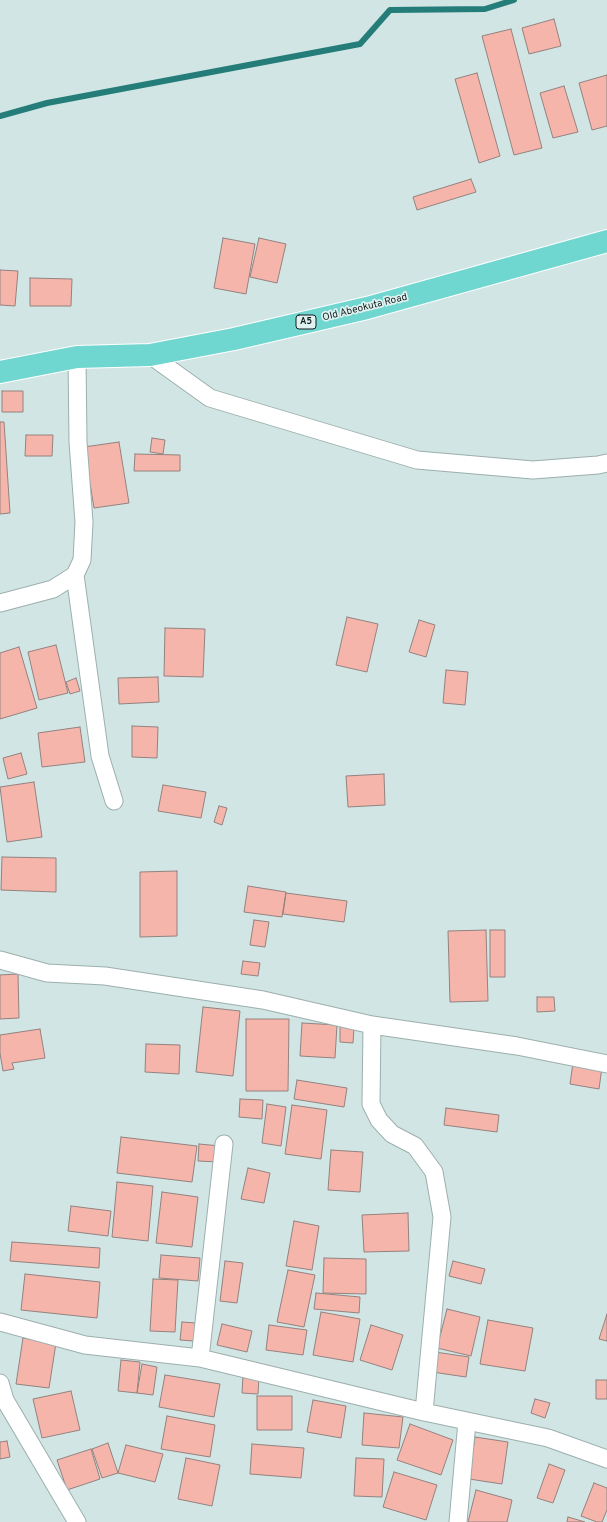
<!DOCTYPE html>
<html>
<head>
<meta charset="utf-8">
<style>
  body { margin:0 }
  canvas { display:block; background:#d1e5e4 }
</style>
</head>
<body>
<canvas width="607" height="1522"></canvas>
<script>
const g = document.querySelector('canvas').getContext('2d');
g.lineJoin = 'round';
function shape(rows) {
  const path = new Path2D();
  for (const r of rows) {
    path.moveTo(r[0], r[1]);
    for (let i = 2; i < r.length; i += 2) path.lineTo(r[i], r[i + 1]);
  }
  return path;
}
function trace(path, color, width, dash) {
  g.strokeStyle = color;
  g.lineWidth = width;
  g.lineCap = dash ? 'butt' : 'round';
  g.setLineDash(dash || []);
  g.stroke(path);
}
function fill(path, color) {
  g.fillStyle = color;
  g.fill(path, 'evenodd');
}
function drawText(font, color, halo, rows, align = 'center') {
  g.font = font + ' Overpass,sans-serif';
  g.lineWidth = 3.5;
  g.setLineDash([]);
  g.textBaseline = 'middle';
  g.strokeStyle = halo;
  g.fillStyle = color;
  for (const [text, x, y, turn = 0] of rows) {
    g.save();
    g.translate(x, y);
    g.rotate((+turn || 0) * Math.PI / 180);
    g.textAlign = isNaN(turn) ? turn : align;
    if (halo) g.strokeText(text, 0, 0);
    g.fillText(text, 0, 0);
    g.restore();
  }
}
trace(shape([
  [0,116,47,103,360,44,390,10,485,9,514,0]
]), '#257d7a', 6);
const building = shape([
  [554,19,561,46,529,54,522,28,554,19],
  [511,29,542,148,514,155,482,36,511,29],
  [477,73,500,156,479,163,455,79,477,73],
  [607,75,607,126,592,130,579,83,607,75],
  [564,86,578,132,553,138,540,93,564,86],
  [471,179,476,192,417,210,413,197,471,179],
  [223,238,255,244,246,294,214,288,223,238],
  [259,238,286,244,277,283,250,277,259,238],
  [0,270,18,271,15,306,0,305,0,270],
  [30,278,72,279,71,306,30,306,30,278],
  [2,391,23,391,23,412,2,412,2,391],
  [0,422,4,422,10,513,0,514,0,422],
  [26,435,53,435,52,456,25,456,26,435],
  [152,438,165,440,163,454,150,452,152,438],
  [119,442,129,503,94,508,84,447,119,442],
  [135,454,180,455,180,471,134,471,135,454],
  [347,617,378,624,367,672,336,665,347,617],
  [419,620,435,625,426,657,409,652,419,620],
  [165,628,205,629,203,677,164,676,165,628],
  [56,645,68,693,39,700,28,652,56,645],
  [19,647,37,708,0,719,0,653,19,647],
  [446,670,468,672,465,705,443,703,446,670],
  [158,677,159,702,119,704,118,678,158,677],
  [76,678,80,691,70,694,66,682,76,678],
  [132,726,158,727,157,758,132,757,132,726],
  [80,727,85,762,42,767,38,733,80,727],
  [21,753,27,774,8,779,3,758,21,753],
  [384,774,385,805,348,807,346,776,384,774],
  [34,782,42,837,7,842,0,787,34,782],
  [163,785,206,792,201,818,158,811,163,785],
  [219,806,227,808,222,825,214,822,219,806],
  [2,857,56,858,56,892,1,890,2,857],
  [177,871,177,936,140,937,140,872,177,871],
  [248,886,286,892,282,917,244,912,248,886],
  [286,893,347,901,344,922,283,914,286,893],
  [254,920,269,922,265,947,250,945,254,920],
  [486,930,488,1001,450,1002,448,931,486,930],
  [490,930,505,930,505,977,490,977,490,930],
  [243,961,260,963,258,976,241,974,243,961],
  [18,974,19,1018,0,1019,0,975,18,974],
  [537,997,554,997,555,1011,537,1012,537,997],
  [203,1007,240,1011,233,1076,196,1072,203,1007],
  [246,1019,289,1019,288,1091,246,1091,246,1019],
  [302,1023,337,1025,335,1058,300,1056,302,1023],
  [340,1026,354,1027,353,1043,340,1042,340,1026],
  [40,1029,45,1058,12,1063,14,1069,3,1071,0,1053,0,1035,40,1029],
  [146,1044,180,1045,179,1074,145,1072,146,1044],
  [573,1063,602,1067,599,1089,570,1084,573,1063],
  [297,1080,347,1088,344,1107,294,1099,297,1080],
  [240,1099,263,1100,262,1119,239,1117,240,1099],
  [267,1104,286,1107,281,1146,262,1143,267,1104],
  [292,1105,327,1110,321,1159,285,1154,292,1105],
  [446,1108,499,1115,497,1132,444,1125,446,1108],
  [121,1137,197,1146,192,1182,117,1173,121,1137],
  [199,1144,220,1146,218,1162,198,1161,199,1144],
  [331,1150,363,1152,360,1192,328,1190,331,1150],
  [248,1168,270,1173,264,1203,241,1199,248,1168],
  [117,1182,153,1186,148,1241,112,1237,117,1182],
  [162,1192,198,1197,192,1247,156,1243,162,1192],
  [71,1206,111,1211,108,1236,68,1231,71,1206],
  [408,1213,409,1251,364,1252,362,1215,408,1213],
  [294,1221,319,1226,312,1270,286,1266,294,1221],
  [12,1242,100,1248,99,1268,10,1261,12,1242],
  [161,1255,200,1258,198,1281,159,1278,161,1255],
  [324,1258,366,1259,366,1294,323,1293,324,1258],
  [225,1261,243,1263,237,1303,220,1301,225,1261],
  [453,1261,485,1269,481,1284,449,1276,453,1261],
  [288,1270,315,1275,304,1327,277,1322,288,1270],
  [25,1274,100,1282,97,1318,21,1310,25,1274],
  [153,1279,178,1280,175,1332,150,1331,153,1279],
  [316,1293,360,1297,359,1313,314,1309,316,1293],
  [447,1309,480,1317,471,1356,437,1348,447,1309],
  [321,1312,360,1319,353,1362,313,1355,321,1312],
  [607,1314,607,1341,599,1339,607,1314],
  [488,1320,533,1328,525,1371,480,1364,488,1320],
  [182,1322,196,1323,194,1341,180,1340,182,1322],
  [222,1324,252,1331,247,1352,217,1345,222,1324],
  [269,1325,307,1330,303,1355,266,1350,269,1325],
  [371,1325,403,1335,392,1370,360,1360,371,1325],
  [23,1338,56,1343,49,1388,16,1384,23,1338],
  [435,1352,469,1357,466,1377,432,1372,435,1352],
  [121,1360,140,1362,137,1393,118,1391,121,1360],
  [142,1364,157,1367,153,1395,137,1393,142,1364],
  [165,1375,220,1384,214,1417,159,1407,165,1375],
  [243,1376,259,1377,258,1394,242,1393,243,1376],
  [596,1380,607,1380,607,1399,596,1399,596,1380],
  [71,1391,80,1430,42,1438,33,1399,71,1391],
  [257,1396,292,1396,292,1430,257,1430,257,1396],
  [535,1399,550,1403,545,1418,531,1413,535,1399],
  [313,1400,346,1406,341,1438,307,1432,313,1400],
  [364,1413,403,1417,399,1448,362,1445,364,1413],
  [167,1416,215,1425,210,1457,161,1449,167,1416],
  [410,1424,453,1440,441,1475,397,1460,410,1424],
  [475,1437,508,1442,502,1484,469,1479,475,1437],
  [7,1441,10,1457,0,1459,0,1442,7,1441],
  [108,1443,118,1473,102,1478,92,1449,108,1443],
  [252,1444,304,1448,301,1478,250,1474,252,1444],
  [126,1445,163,1454,155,1482,118,1473,126,1445],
  [91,1449,100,1479,67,1490,57,1460,91,1449],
  [186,1458,220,1465,212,1506,178,1499,186,1458],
  [356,1458,384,1459,382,1497,354,1496,356,1458],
  [549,1464,565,1470,553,1503,537,1498,549,1464],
  [394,1472,437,1485,426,1520,383,1507,394,1472],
  [594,1483,607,1488,607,1510,602,1522,597,1522,581,1516,594,1483],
  [476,1490,512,1500,507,1522,468,1522,476,1490],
  [568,1517,585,1522,567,1522,568,1517]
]);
fill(building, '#f6b5ab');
trace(building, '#93827f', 1);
const street = shape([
  [150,355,210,398,417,460,533,470,598,465,607,463],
  [75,575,100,756,114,801],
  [0,603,53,589,75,575,82,560,84,522,78,442,77,357],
  [0,960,47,973,105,976,263,1000,372,1025,517,1046,607,1064],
  [372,1025,371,1104,379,1120,392,1134,415,1146,434,1172,442,1217,424,1412],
  [0,1322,85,1345,200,1358,424,1412,548,1438,607,1459],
  [200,1358,224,1144],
  [0,1383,5,1400,77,1522],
  [458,1522,467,1421]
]);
const highway = shape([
  [0,372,77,357,150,355,234,339,367,308,607,241]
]);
trace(street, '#9cafad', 19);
trace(highway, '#fff', 24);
trace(street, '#fff', 17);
trace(highway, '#70d6d0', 22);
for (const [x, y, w] of [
  [306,322,20]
]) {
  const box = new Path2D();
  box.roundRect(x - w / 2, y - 7, w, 14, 3);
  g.fillStyle = '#def3f1';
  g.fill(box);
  trace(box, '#151c1c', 1);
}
drawText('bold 9px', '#151c1c', null, [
  ["A5",306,322]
]);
drawText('10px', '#151c1c', '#def3f1', [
  ["Old Abeokuta Road",365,308,-14]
]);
</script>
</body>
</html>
